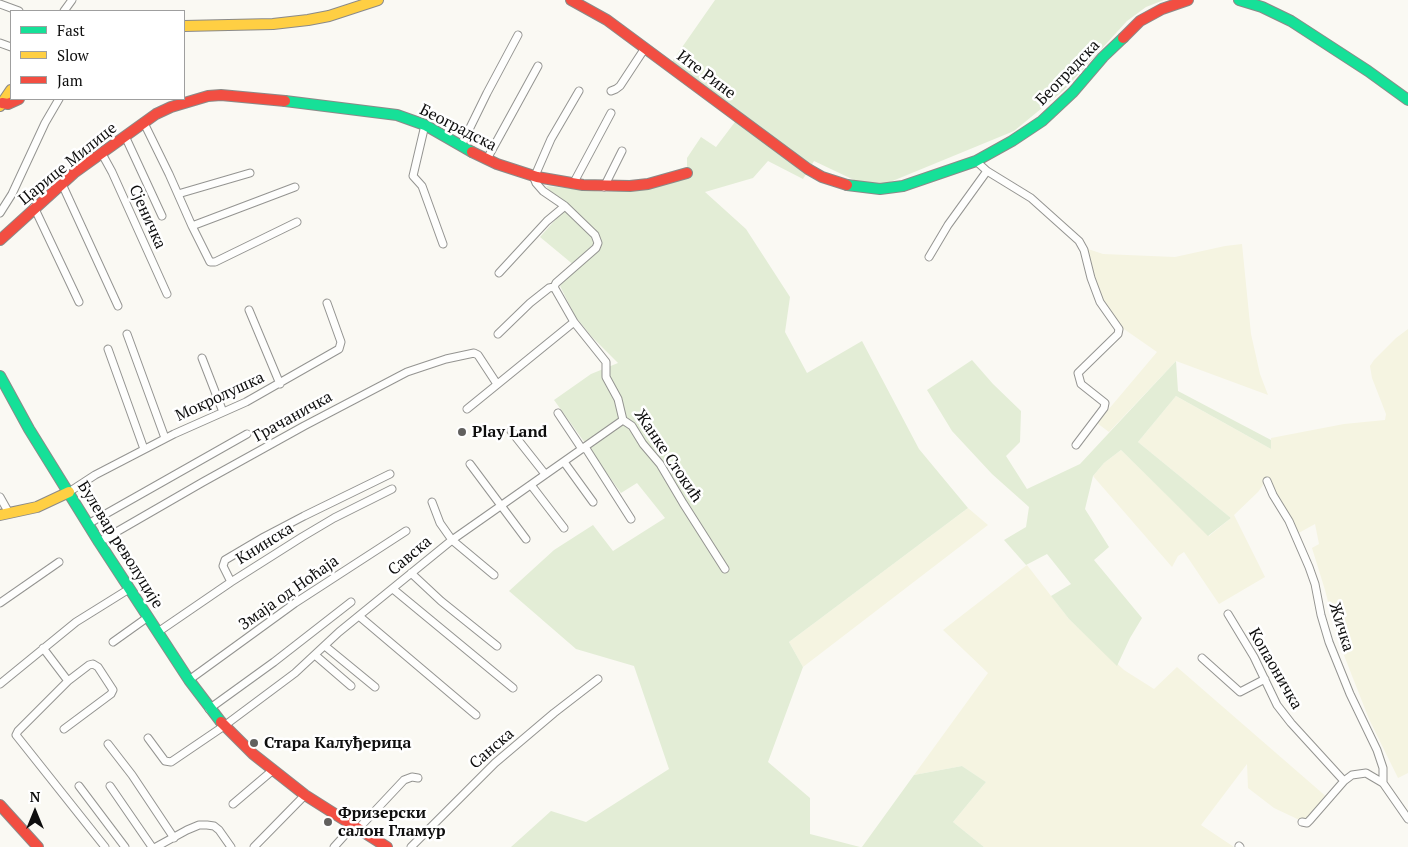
<!DOCTYPE html>
<html>
<head>
<meta charset="utf-8">
<style>
  body { margin:0 }
  #map { position:relative; width:1408px; height:847px; overflow:hidden; background:#faf9f3; font-family:"PT Serif",serif }
  canvas { display:block }
  .legend { position:absolute; left:10px; top:10px; width:175px; height:90px; box-sizing:border-box; background:#fff; border:1px solid #9f9f9f; margin:0; padding:6px 9px; list-style:none; font-size:15px; color:#0e0e0e }
  .legend li { display:flex; align-items:center; gap:10px; height:25px }
  .legend b { width:25px; border:1px solid #9f9f9f }
  .north { position:absolute; left:10px; top:787px; width:50px; height:50px; -webkit-text-stroke:4px #fff; paint-order:stroke; rotate:0deg; font-size:14px; font-weight:700; line-height:20px; text-align:center; color:#0e0e0e }
  .north::after { content:''; display:block; margin:auto; width:18px; height:22px; background:#0e0e0e; clip-path:polygon(50% 0,100% 100%,50% 72%,0 100%) }
</style>
</head>
<body>
<div id="map">
<canvas width="1408" height="847"></canvas>
<ul class="legend">
<li><b style="height:6px;background:#16e098"></b>Fast</li>
<li><b style="height:6px;background:#ffcf43"></b>Slow</li>
<li><b style="height:6px;background:#f24e42"></b>Jam</li>
</ul>
<div class="north">N</div>
</div>
<script>
const g = document.querySelector('canvas').getContext('2d');
g.lineJoin = 'round';
function fill(path, color) {
  g.fillStyle = color;
  g.fill(path, 'evenodd');
}
function shape(rows) {
  const path = new Path2D();
  for (const r of rows) {
    path.moveTo(r[0], r[1]);
    for (let i = 2; i < r.length; i += 2) path.lineTo(r[i], r[i + 1]);
  }
  return path;
}
function trace(path, color, width, dash) {
  g.strokeStyle = color;
  g.lineWidth = width;
  g.lineCap = dash ? 'butt' : 'round';
  g.setLineDash(dash || []);
  g.stroke(path);
}
function drawText(font, color, halo, rows, align = 'center') {
  g.font = font + ' "PT Serif",serif';
  g.lineWidth = 5;
  g.setLineDash([]);
  g.textBaseline = 'middle';
  g.strokeStyle = halo;
  g.fillStyle = color;
  for (const [text, x, y, turn = 0] of rows) {
    g.save();
    g.translate(x, y);
    g.rotate((+turn || 0) * Math.PI / 180);
    g.textAlign = isNaN(turn) ? turn : align;
    if (halo) g.strokeText(text, 0, 0);
    g.fillText(text, 0, 0);
    g.restore();
  }
}
fill(shape([
  [1242,244,1251,334,1260,374,1268,395,1176,361,1109,432,1097,423,1157,352,1111,320,1094,287,1082,247,1103,254,1175,257,1225,246],
  [1408,329,1408,773,1398,778,1369,719,1338,640,1325,590,1312,548,1319,544,1315,524,1295,535,1266,481,1258,492,1234,515,1265,577,1219,604,1184,552,1178,556,1172,567,1093,476,1104,463,1121,450,1209,536,1231,518,1138,442,1176,396,1271,449,1271,438,1344,424,1385,420,1386,414,1372,378,1370,366,1374,360,1396,338],
  [968,508,988,525,803,667,789,642],
  [1027,565,1069,619,1124,670,1154,689,1177,667,1329,799,1308,824,1274,808,1248,788,1247,764,1201,825,1234,847,984,847,953,822,986,782,962,766,914,775,988,673,943,630]
]), '#f5f4e1');
fill(shape([
  [715,0,1164,0,1146,7,1127,21,1064,90,1014,131,873,189,814,161,803,179,768,161,753,178,705,192,746,229,790,297,785,332,807,373,862,341,919,449,968,508,789,642,803,667,768,762,810,798,810,834,860,847,511,847,551,811,586,822,669,769,634,666,576,649,509,591,554,550,593,525,613,551,665,518,637,483,621,493,554,400,591,374,618,363,592,337,575,316,560,286,575,266,540,237,565,209,546,186,604,192,623,191,687,177,687,158,701,137,716,147,738,118,669,66],
  [972,360,993,384,1021,411,1020,442,1006,456,1027,489,1080,464,1176,361,1178,391,1271,440,1271,449,1176,396,1138,442,1231,518,1208,536,1121,450,1104,463,1093,476,1085,509,1109,547,1094,560,1142,618,1130,638,1117,666,1069,619,1051,596,1071,584,1047,554,1026,565,1004,540,1026,527,1029,507,992,474,952,431,927,390],
  [962,766,986,782,953,822,984,847,862,847,914,775]
]), '#e3edd6');
const street = shape([
  [0,4,19,11],
  [64,11,72,0],
  [0,43,11,47],
  [611,91,616,89,620,86,645,48],
  [144,123,169,174,192,226,210,262,215,262,297,222],
  [425,125,413,176,422,186,443,244],
  [125,136,162,216],
  [461,146,487,93,518,35],
  [101,152,112,172,167,294],
  [487,159,538,66],
  [976,161,987,171,1031,198,1079,241,1084,250,1091,278,1100,302,1119,329,1118,334,1078,373,1081,384,1105,403,1104,408,1076,445],
  [62,184,118,306],
  [573,184,611,113],
  [604,187,622,151],
  [178,194,250,173],
  [34,207,79,302],
  [0,213,12,194,45,123,59,99],
  [192,226,295,187],
  [929,257,948,225,987,171],
  [499,273,547,221,565,206],
  [554,287,574,322,606,362,606,377,618,399,623,420,632,426,643,444,660,464,683,503,725,569],
  [554,287,556,283,596,248,598,243,595,235,565,206,543,191,536,183,534,178,551,139,579,91],
  [249,310,280,384],
  [127,334,165,438],
  [498,334,530,303,549,288,554,287],
  [108,349,144,449],
  [202,358,223,412],
  [467,409,574,322],
  [558,413,582,449],
  [511,431,545,474],
  [585,447,631,519],
  [564,462,593,502],
  [470,464,526,539],
  [1267,481,1273,495,1289,521,1309,567,1315,584,1321,615,1329,642,1350,694,1377,750,1383,768,1383,783],
  [531,485,564,528],
  [69,492,95,475,174,434,246,402,339,349,341,342,327,303],
  [0,497,9,513],
  [432,502,440,523,452,540,494,575],
  [88,524,247,434],
  [99,542,203,482,304,426,407,372,446,359,474,353,478,355,497,384],
  [411,573,441,601,497,646],
  [231,582,223,566,225,560,264,537,304,516,390,474],
  [393,589,513,688],
  [0,603,59,562],
  [1228,614,1254,657,1277,705,1291,723,1344,781],
  [359,616,476,715],
  [158,632,231,582,302,537,334,518,392,489],
  [113,642,148,617],
  [325,646,375,687],
  [43,648,68,681],
  [315,655,351,686],
  [1202,658,1240,692,1265,679],
  [189,680,295,603,406,531],
  [0,684,76,622,129,589],
  [209,709,274,662,351,602],
  [64,729,111,694,113,690,98,667,93,664,89,665,68,681,18,731,16,735,105,847],
  [148,738,165,761,171,762,224,726,295,673,339,632,452,540,623,420],
  [108,744,132,775,174,838],
  [79,786,125,847],
  [110,786,152,847],
  [233,804,273,770],
  [1302,822,1307,823,1310,820,1344,781,1352,775,1366,773,1383,783,1408,819],
  [358,829,404,780,412,777,418,778],
  [1239,846,1240,847],
  [156,847,187,830,199,825,207,825,214,826,219,830,231,847],
  [254,847,305,795],
  [334,847,353,826],
  [411,847,495,763,554,713,598,679]
]);
const fast = shape([
  [1239,0,1262,7,1291,21,1368,71,1408,100],
  [285,101,397,115,425,125,472,152],
  [847,185,880,189,903,186,976,161,1012,141,1042,121,1073,92,1103,57,1123,38],
  [0,376,29,429,99,542,189,680,221,722]
]);
const slow = shape([
  [184,26,273,24,308,20,329,16,378,0],
  [0,106,11,90],
  [0,515,37,507,69,492]
]);
const jam = shape([
  [571,0,607,20,808,169,822,177,847,185],
  [1123,38,1140,21,1162,9,1188,0],
  [2,103,8,104,19,99],
  [472,152,497,164,537,177,583,185,630,186,648,184,687,173],
  [0,240,74,173,156,114,171,107,208,96,221,95,285,101],
  [221,722,253,754,305,795,387,847],
  [0,805,38,847]
]);
trace(street, '#949491', 9);
trace(fast, '#8b8a88', 12);
trace(slow, '#8b8a88', 12);
trace(jam, '#8b8a88', 12);
trace(street, '#fefefd', 7);
trace(fast, '#16e098', 10);
trace(slow, '#ffcf43', 10);
trace(jam, '#f24e42', 10);
for (const [x, y, r, color] of [
  [462,432,5,"#61605e"],
  [254,743,5,"#61605e"],
  [328,822,5,"#61605e"]
]) {
  const dot = new Path2D();
  dot.arc(x, y, r, 0, 2 * Math.PI);
  g.fillStyle = color;
  g.fill(dot);
  trace(dot, '#fff', 2);
}
drawText('16px', '#0e0e0e', '#fff', [
  ["Београдска",1068,73,-46],
  ["Ите Рине",706,75,37],
  ["Београдска",458,128,27],
  ["Царице Милице",68,164,-39],
  ["Сјеничка",147,217,66],
  ["Мокролушка",220,397,-25],
  ["Грачаничка",293,417,-29],
  ["Жанке Стокић",668,456,56],
  ["Книнска",265,544,-32],
  ["Булевар револуције",120,545,58],
  ["Савска",410,556,-40],
  ["Змаја од Ноћаја",289,593,-35],
  ["Жичка",1341,627,73],
  ["Копаоничка",1275,669,60],
  ["Санска",492,749,-41]
]);
drawText('bold 16px', '#0e0e0e', '#fff', [
  ["Play Land",472,432],
  ["Стара Калуђерица",264,743],
  ["Фризерски",338,813],
  ["салон Гламур",338,831]
], 'left');
</script>
</body>
</html>
